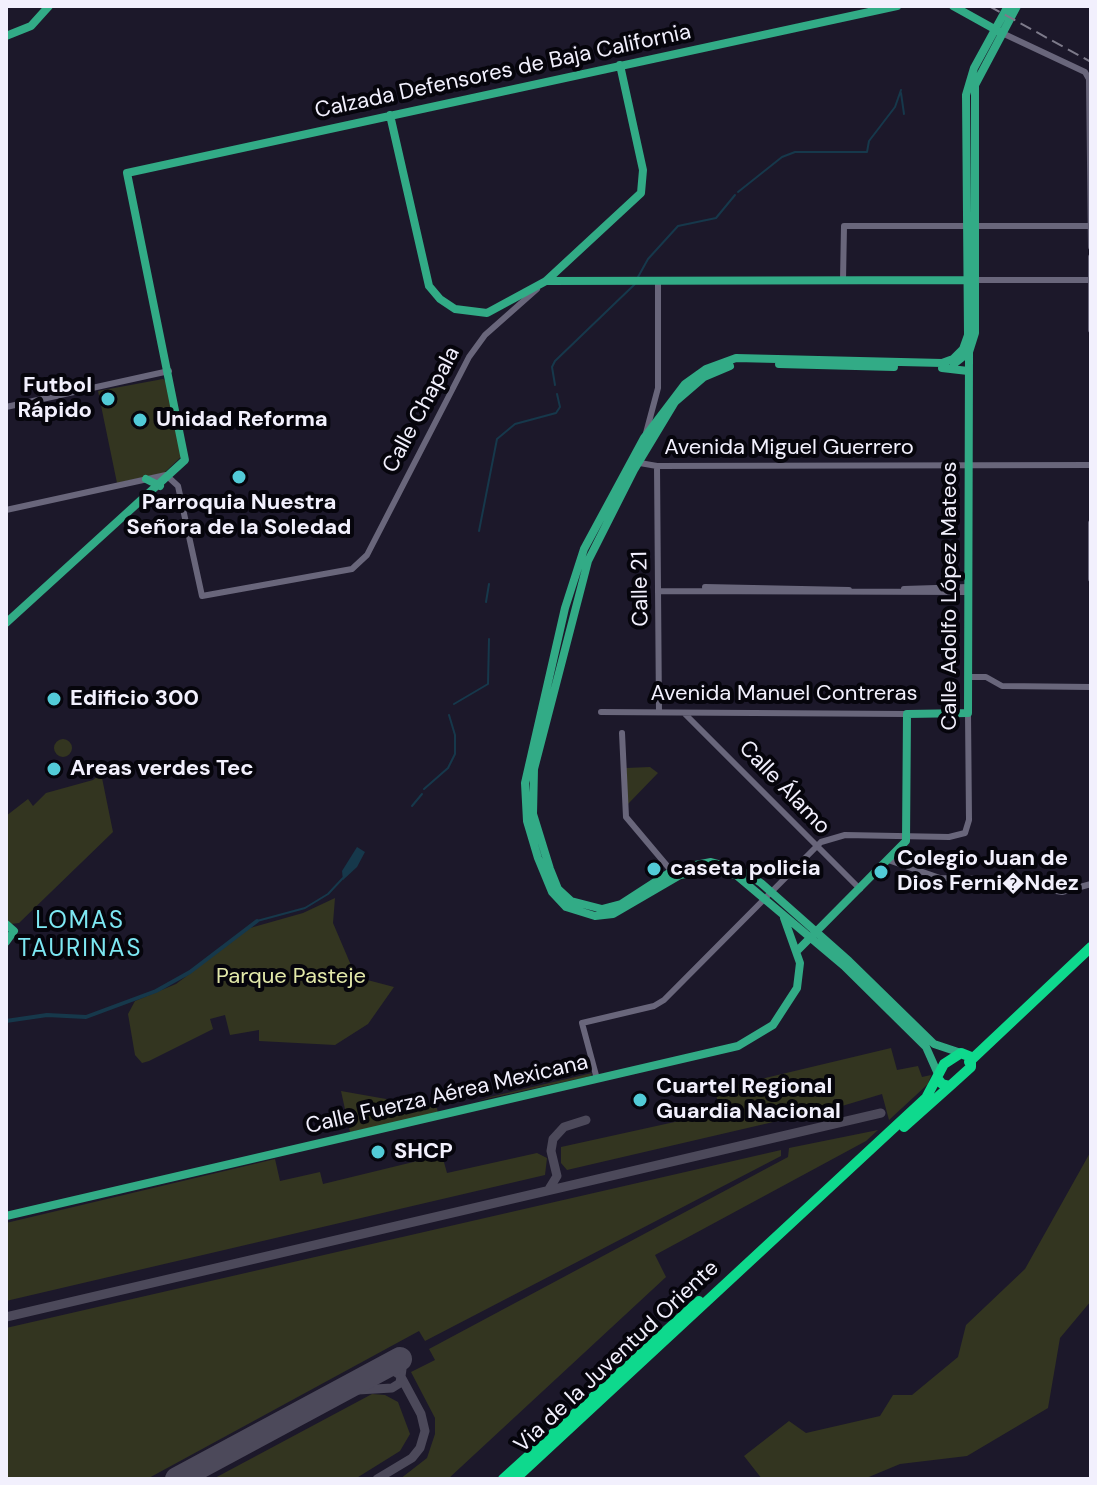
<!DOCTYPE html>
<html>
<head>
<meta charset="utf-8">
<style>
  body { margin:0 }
  #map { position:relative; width:1097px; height:1485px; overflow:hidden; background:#1c182a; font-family:"DM Sans",sans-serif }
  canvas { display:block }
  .frame { position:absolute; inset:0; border:8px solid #f2f0fd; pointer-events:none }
</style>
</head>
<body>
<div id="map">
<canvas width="1097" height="1485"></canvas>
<div class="frame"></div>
</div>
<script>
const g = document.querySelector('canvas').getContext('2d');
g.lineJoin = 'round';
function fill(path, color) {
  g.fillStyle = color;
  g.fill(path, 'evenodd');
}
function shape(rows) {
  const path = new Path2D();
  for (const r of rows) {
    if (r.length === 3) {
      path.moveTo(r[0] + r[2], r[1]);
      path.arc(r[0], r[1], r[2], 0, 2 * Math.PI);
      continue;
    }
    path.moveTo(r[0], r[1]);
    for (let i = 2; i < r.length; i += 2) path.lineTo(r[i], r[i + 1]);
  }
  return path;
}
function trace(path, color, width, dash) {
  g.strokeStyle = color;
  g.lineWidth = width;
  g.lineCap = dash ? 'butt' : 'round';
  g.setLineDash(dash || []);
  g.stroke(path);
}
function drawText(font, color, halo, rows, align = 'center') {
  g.font = font + ' "DM Sans",sans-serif';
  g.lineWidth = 8;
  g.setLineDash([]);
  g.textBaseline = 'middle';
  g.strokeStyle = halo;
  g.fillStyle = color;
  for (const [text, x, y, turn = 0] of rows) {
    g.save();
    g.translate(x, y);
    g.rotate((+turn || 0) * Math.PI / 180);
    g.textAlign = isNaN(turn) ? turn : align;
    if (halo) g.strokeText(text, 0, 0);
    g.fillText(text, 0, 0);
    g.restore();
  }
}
fill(shape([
  [163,379,167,382,183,455,164,473,117,483,98,391],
  [63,748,9],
  [650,767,658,773,627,805,626,768],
  [101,773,113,832,19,923,11,924,6,921,6,816,28,799,33,806,46,793,93,780],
  [335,898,333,923,356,977,394,987,368,1024,335,1045,259,1041,259,1030,230,1035,225,1015,210,1019,213,1029,149,1061,142,1063,135,1055,128,1014,135,1001,176,984,250,928,303,913],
  [891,1048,897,1070,918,1066,922,1077,931,1075,928,1084,889,1120,882,1094,842,1106,567,1170,561,1163,561,1147,720,1112,715,1090],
  [592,1073,591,1076,477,1101,490,1097],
  [341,1091,437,1108,438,1114,350,1132],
  [878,1130,866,1141,655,1255,666,1277,448,1479,400,1479,427,1458,435,1434,435,1418,411,1372,435,1360,429,1349,788,1157,789,1148],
  [781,1150,781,1156,425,1341,419,1331,147,1479,6,1479,6,1328],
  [1091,1151,1091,1301,1060,1338,1048,1408,967,1456,900,1464,864,1479,762,1479,744,1456,789,1421,806,1433,880,1416,893,1395,912,1395,958,1357,966,1325,1025,1269],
  [537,1153,547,1158,545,1175,6,1301,6,1223,275,1159,280,1181,320,1172,323,1184,442,1155,447,1173],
  [372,1394,385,1395,398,1402,410,1434,400,1451,355,1479,213,1479]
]), '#333520');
fill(shape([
  [357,847,365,852,357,867,343,880,342,871]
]), '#16384b');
trace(shape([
  [901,93,904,114],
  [738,192,782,157,795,152,867,152,869,141,895,107,901,90],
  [638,277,648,259,678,226,716,218,735,195],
  [555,385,552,367,555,361,635,284],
  [479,531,497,439,515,424,556,413,560,407,557,394],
  [486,602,489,584],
  [454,704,488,684,489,639],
  [424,789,448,768,455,754,455,735,449,715],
  [412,806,422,794],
  [257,921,305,908,328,894,343,878]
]), '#16384b', 2);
trace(shape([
  [6,1021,47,1015,86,1017,156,991,190,972,257,921]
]), '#16384b', 4);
trace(shape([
  [549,1189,557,1176,551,1151,553,1139,564,1127,586,1120],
  [6,1317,881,1113],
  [341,1391,392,1388,400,1383,402,1369,396,1362,387,1359,378,1363,365,1378],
  [377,1479,412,1458,420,1448,425,1431,421,1414,400,1375,391,1369,381,1370]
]), '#4c495a', 9);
trace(shape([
  [177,1479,400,1359]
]), '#4c495a', 24);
trace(shape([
  [1002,33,1085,72,1089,79,1091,247],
  [1091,257,1091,330],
  [843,280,844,226,1091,226],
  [975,280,1091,280],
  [6,407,169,371],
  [646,433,658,388,658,282],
  [634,462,657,466,1091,465],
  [657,466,659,712],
  [6,510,166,475,178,486,202,596,352,569,367,555,469,357,485,335,537,289],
  [1091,523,1091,579],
  [705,587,849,590],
  [904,589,968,587],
  [659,591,968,592],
  [968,677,986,677,1002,686,1091,687],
  [601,712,907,714],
  [684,713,860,889],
  [622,733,626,817,674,874],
  [888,860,940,878,985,879,1062,892,1091,884],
  [597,1079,582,1023,654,1006,664,1000,821,842,845,835,949,837,965,833,969,820,968,713]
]), '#69667b', 6);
trace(shape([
  [953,6,998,31],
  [6,36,31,26,49,6],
  [390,115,429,286,440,299,455,309,487,313,546,281,641,193,643,170,620,65],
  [546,281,973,280],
  [779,364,894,367],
  [954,364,969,352,975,333,975,85,1017,6],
  [730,366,704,377,675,402,634,470,588,561,534,769,533,814,550,869,558,889,571,901,602,909,621,904,675,869,711,862,741,870,761,883,849,961,934,1044,961,1053],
  [942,368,968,371],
  [146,479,160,486],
  [6,623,185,460,127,173,897,6],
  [6,924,14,931,6,942],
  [797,951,906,841,907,714,968,713,969,353],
  [938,1074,926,1047,844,966,736,875,709,870,680,875,613,914,595,916,566,907,552,892,538,858,527,821,525,783,565,608,584,549,644,438,685,384,706,369,736,358,942,363,953,359,963,349,968,335,966,95,974,68,1008,6],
  [6,1216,738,1046,773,1025,797,988,800,963,784,918]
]), '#32ab86', 8);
trace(shape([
  [969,1062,1091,947],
  [904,1127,950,1086],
  [503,1479,699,1301],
  [515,1479,926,1098,944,1064,961,1053,971,1057,971,1067,950,1086,942,1084,938,1079]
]), '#0ed98d', 10);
trace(shape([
  [989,6,1091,62]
]), '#7d7a8a', 2, [12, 6]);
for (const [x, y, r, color] of [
  [108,399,8,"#52cbd7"],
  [140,420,8,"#52cbd7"],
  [239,477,8,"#52cbd7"],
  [54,699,8,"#52cbd7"],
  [54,769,8,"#52cbd7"],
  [654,869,8,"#52cbd7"],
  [881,872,8,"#52cbd7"],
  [640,1100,8,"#52cbd7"],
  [378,1152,8,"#52cbd7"]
]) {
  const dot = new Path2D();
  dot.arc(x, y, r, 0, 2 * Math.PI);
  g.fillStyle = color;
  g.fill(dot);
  trace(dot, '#06050c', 3);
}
drawText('22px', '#f2f0fd', '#06050c', [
  ["Calzada Defensores de Baja California",503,72,-12],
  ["Calle Chapala",422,410,-62],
  ["Avenida Miguel Guerrero",789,448],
  ["Calle 21",641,589,-91],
  ["Calle Adolfo López Mateos",950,596,-90],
  ["Avenida Manuel Contreras",784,694],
  ["Calle Álamo",784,788,46],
  ["Calle Fuerza Aérea Mexicana",447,1095,-13],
  ["Via de la Juventud Oriente",617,1357,-43]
]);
drawText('bold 22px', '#f2f0fd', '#06050c', [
  ["Futbol",92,386,"right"],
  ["Rápido",92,411,"right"],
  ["Unidad Reforma",156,420],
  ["Parroquia Nuestra",239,503,"center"],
  ["Señora de la Soledad",239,528,"center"],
  ["Edificio 300",70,699],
  ["Areas verdes Tec",70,769],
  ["Colegio Juan de",897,859],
  ["Dios Ferni�Ndez",897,884],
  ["caseta policia",670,869],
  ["Cuartel Regional",656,1087],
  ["Guardia Nacional",656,1112],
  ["SHCP",394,1152]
], 'left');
drawText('22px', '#e2e8a9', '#06050c', [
  ["Parque Pasteje",291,977]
]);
g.letterSpacing = '2px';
drawText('24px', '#7de8f3', '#06050c', [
  ["LOMAS",80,922],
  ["TAURINAS",80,950]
]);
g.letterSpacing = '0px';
</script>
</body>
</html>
